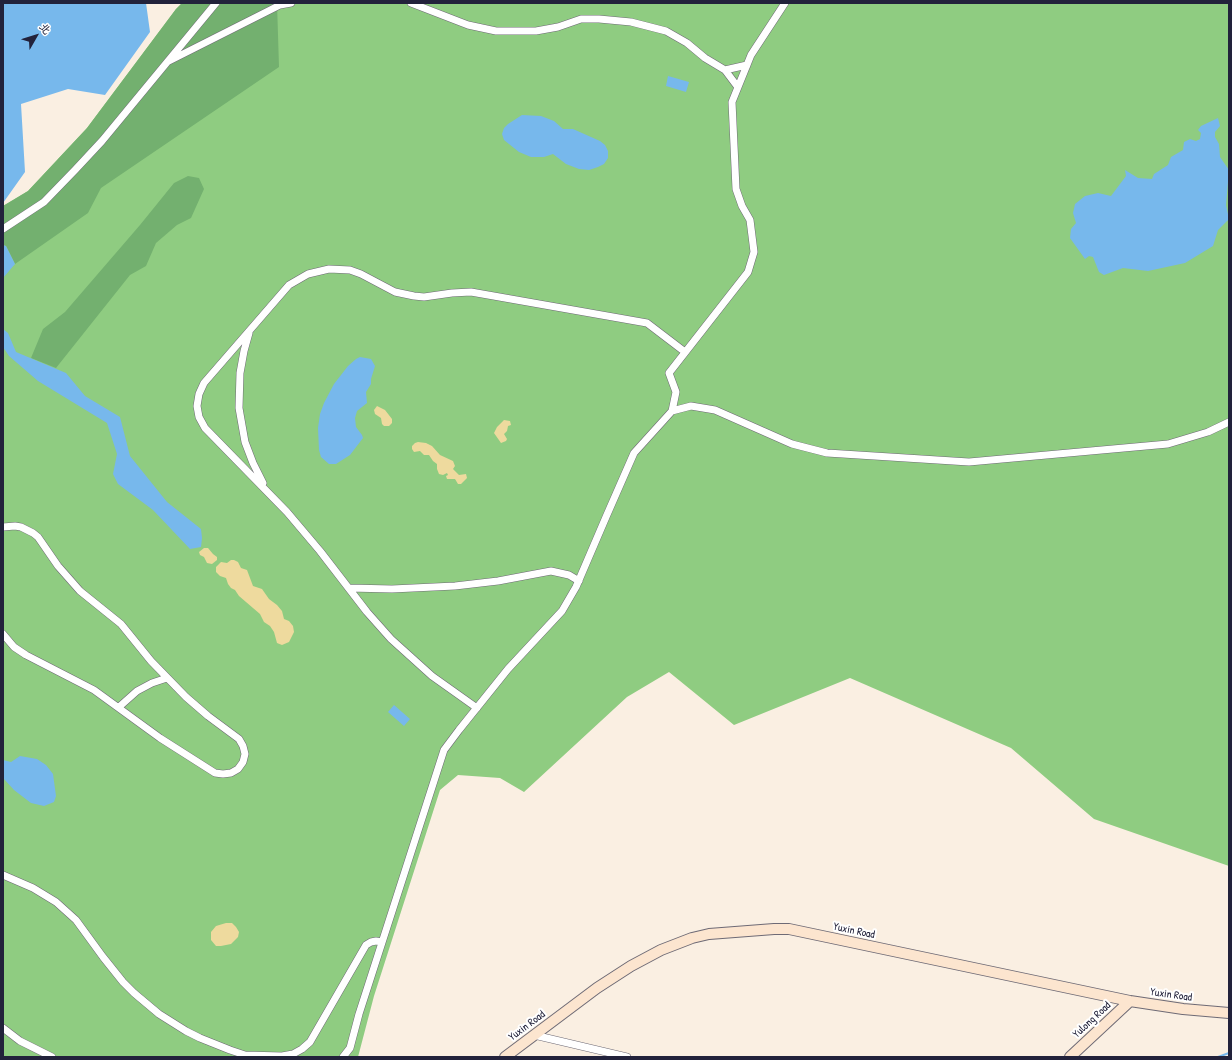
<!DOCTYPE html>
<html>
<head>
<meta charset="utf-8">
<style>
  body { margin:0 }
  #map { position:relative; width:1232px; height:1060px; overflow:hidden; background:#faefe2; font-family:"Patrick Hand","LXGW WenKai TC",sans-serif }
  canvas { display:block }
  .frame { position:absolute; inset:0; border:4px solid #22223b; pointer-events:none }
  .north { position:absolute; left:16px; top:16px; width:40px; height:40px; -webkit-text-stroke:3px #fff; paint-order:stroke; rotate:51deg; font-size:11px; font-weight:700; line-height:16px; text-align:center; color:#22223b }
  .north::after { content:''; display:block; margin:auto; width:14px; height:18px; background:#22223b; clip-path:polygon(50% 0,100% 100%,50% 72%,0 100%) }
</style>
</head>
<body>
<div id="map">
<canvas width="1232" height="1060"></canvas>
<div class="frame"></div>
<div class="north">北</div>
</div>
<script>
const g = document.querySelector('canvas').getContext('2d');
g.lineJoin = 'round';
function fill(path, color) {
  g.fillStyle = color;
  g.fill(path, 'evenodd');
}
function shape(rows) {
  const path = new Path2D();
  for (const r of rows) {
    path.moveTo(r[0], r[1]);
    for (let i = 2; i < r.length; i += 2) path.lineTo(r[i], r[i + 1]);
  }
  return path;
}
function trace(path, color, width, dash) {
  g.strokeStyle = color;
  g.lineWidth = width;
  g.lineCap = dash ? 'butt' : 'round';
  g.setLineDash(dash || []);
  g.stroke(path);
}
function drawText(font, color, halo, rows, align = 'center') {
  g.font = font + ' "Patrick Hand",sans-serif';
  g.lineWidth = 4;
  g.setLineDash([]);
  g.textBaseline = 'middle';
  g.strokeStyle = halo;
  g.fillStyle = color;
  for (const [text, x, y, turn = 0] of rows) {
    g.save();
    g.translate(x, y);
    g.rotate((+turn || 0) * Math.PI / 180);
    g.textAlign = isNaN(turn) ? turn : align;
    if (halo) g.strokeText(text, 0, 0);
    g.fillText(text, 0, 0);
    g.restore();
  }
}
fill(shape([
  [182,3,1229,3,1229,866,1094,819,1011,748,850,678,734,725,669,672,627,697,524,792,500,778,458,775,440,790,374,996,358,1057,3,1057,3,206,28,191,87,128,176,9]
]), '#8fcc81');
fill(shape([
  [182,3,277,3,279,67,101,188,88,213,15,264,6,246,3,245,3,206,28,191,87,128,176,9],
  [188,176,199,178,204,189,191,218,177,225,156,243,146,266,130,275,56,368,31,358,43,329,65,312,140,225,174,183]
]), '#73b06f');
fill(shape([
  [377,406,385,410,392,419,392,423,389,426,384,426,382,424,381,418,375,414,374,410],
  [504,420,510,421,511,425,508,426,507,431,504,434,507,439,506,441,501,443,494,433,497,427],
  [418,442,426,443,432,446,440,455,453,461,455,466,453,469,459,475,466,474,467,478,461,484,458,484,455,479,447,479,446,476,448,475,447,473,443,475,439,474,437,469,437,464,433,461,429,455,424,455,420,451,414,452,412,449,412,446,415,443],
  [204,548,208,548,213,554,217,557,217,560,212,564,207,563,204,557,200,555,199,552],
  [231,560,234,560,238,562,241,568,247,570,253,586,262,589,269,599,277,605,282,611,284,619,289,621,293,626,294,632,289,642,282,645,277,643,274,632,270,626,264,622,260,614,239,596,235,590,231,588,228,584,226,578,220,576,216,572,216,567,221,562,227,563],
  [226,923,232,923,236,927,239,932,238,937,231,944,221,946,216,946,211,940,211,932,216,926]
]), '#eeda9e');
fill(shape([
  [3,3,146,3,150,32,105,95,68,89,21,104,25,172,3,203],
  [668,76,689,82,686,92,666,86],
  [522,115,541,116,554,121,563,129,573,129,600,141,605,145,608,151,608,158,604,164,598,167,589,170,579,169,566,164,553,154,544,157,531,157,519,152,504,140,502,134,504,128,508,124],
  [1218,118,1220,126,1215,132,1215,137,1219,144,1220,157,1229,170,1226,205,1229,219,1218,230,1213,246,1185,263,1148,271,1123,268,1104,275,1099,272,1093,257,1089,256,1085,259,1070,238,1071,229,1076,223,1073,213,1075,204,1085,196,1098,193,1111,196,1126,176,1125,170,1138,178,1152,179,1154,174,1168,165,1171,157,1183,150,1184,142,1190,139,1196,141,1200,139,1201,133,1198,130,1201,126],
  [3,245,6,246,15,264,3,278],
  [3,329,8,333,16,352,66,373,85,396,120,417,130,456,167,502,201,529,202,538,201,547,190,549,153,510,118,484,113,474,117,454,107,423,38,381,9,356,3,347],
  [360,357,371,359,375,366,371,379,371,384,366,392,367,403,357,411,355,418,356,427,362,435,363,438,350,455,336,464,329,464,321,457,319,450,318,428,320,414,324,403,334,384,348,366,356,359],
  [394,705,410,719,404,726,388,712],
  [20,756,37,759,46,765,53,774,56,796,54,802,44,806,31,803,14,790,4,779,3,760,11,762]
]), '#77b8ec');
trace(shape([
  [1218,1057,1229,1053]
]), '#77b8ec', 2);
const street = shape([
  [411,3,468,25,496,31,536,31,558,27,581,19,599,19,631,22,666,31,687,43,705,58,725,70,747,65],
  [169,61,280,5,291,3],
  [725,70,737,86],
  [3,229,44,202,75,170,102,141,216,3],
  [249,333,244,351,240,373,239,408,245,442,253,463,263,483],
  [672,411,676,392,669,373,748,272,754,252,750,220,742,206,736,189,732,102,751,55,785,3],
  [3,527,15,526,21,527,33,533,38,537,58,566,80,591,121,624,151,661,186,697,208,716,239,739,243,746,245,754,243,762,238,769,231,773,223,774,215,773,160,738,94,690,26,655,14,647,3,634],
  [349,588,392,589,455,586,498,581,551,571,569,575,579,581],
  [119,707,137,691,152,683,167,678],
  [477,708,432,676,391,639,367,612,320,551,287,512,205,428,199,417,197,406,199,394,204,383,289,285,308,274,329,269,350,270,361,274,395,292,414,296,424,297,452,293,471,292,647,323,685,352],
  [3,875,33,888,56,902,76,920,103,957,123,982,134,993,159,1014,186,1031,200,1038,230,1050,245,1055,282,1056,293,1054,302,1049,310,1042,366,945,371,942,376,941,382,942],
  [3,1028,20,1041,52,1057],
  [534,1035,627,1057],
  [343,1057,350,1048,359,1014,444,750,459,730,508,669,562,611,576,587,606,517,634,453,672,411,691,406,715,410,792,444,827,453,969,462,1168,444,1208,432,1229,422]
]);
const secondary = shape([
  [505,1057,597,988,631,966,661,950,692,938,709,934,774,929,789,929,1130,1001,1183,1009,1229,1013],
  [1070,1057,1130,1001]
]);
trace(street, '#6e6a75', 8);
trace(secondary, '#6e6a75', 12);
trace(street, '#fff', 7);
trace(secondary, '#fce5cf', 10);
drawText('11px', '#22223b', '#fff', [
  ["Yuxin Road",854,931,12],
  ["Yuxin Road",1171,995,8],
  ["Yulong Road",1092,1020,-43],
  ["Yuxin Road",527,1026,-37]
]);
</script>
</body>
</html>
